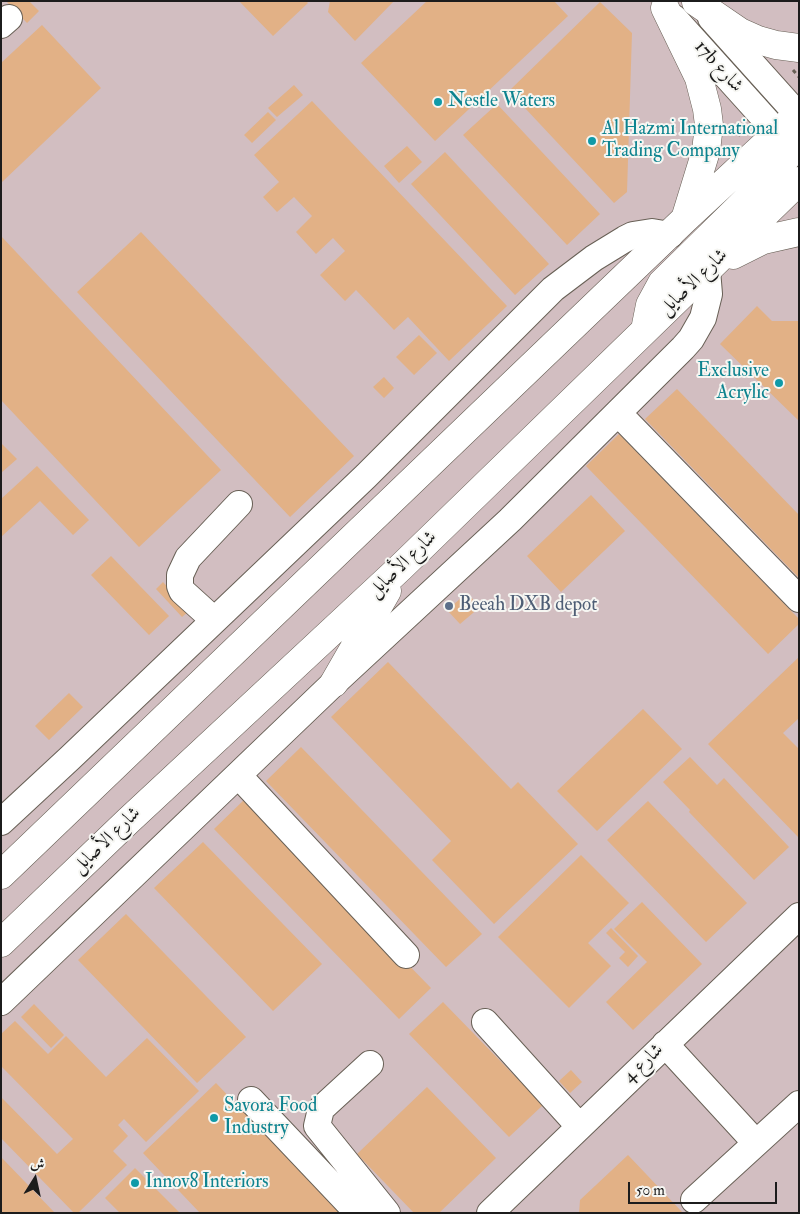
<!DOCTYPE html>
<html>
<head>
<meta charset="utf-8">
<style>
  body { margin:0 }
  #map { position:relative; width:800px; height:1214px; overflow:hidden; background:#f4dec3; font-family:"IM FELL Double Pica",Amiri,serif }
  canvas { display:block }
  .frame { position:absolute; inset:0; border:2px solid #1c1c1c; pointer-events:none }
  .north { position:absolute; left:10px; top:1154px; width:50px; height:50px; -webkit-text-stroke:4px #f6f6f2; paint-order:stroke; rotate:10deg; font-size:14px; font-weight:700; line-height:20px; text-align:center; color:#1c1c1c }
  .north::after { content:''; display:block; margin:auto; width:18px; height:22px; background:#1c1c1c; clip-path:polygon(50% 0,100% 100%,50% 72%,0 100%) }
  .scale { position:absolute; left:628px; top:1182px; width:149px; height:22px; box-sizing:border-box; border:2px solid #1c1c1c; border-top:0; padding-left:6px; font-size:15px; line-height:18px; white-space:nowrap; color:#1c1c1c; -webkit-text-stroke:4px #f6f6f2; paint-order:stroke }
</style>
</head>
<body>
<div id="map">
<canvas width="800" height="1214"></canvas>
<div class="frame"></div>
<div class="north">ش</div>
<div class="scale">50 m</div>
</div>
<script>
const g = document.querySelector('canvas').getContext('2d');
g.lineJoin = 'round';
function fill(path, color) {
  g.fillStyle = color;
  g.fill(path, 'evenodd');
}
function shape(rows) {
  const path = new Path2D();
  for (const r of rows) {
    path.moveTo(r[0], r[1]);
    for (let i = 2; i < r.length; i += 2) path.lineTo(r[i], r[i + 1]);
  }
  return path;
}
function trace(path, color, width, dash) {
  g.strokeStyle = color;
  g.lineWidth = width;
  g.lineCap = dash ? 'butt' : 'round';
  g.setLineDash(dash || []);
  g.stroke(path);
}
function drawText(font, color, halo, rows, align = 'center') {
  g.font = font + ' "IM FELL Double Pica",Amiri,serif';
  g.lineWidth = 4;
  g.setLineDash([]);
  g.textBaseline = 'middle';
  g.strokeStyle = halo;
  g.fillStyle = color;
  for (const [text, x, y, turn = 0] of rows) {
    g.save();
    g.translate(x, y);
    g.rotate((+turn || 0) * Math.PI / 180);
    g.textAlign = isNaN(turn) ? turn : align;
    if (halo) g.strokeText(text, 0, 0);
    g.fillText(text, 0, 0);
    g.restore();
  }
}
fill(shape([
  [1,1,799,1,799,1213,1,1213]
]), '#d2bec1');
fill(shape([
  [6,1,29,1,39,11,27,23],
  [239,1,306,1,308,3,273,36],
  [330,1,394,1,355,41,328,12],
  [427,1,554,1,568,16,435,141,361,63],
  [600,2,632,33,627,192,614,203,509,91],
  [42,25,101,88,1,183,1,63],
  [294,85,303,95,277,117,268,108],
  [312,101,507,306,449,361,408,317,394,330,356,290,345,301,320,275,345,251,333,238,316,254,296,232,312,216,294,197,277,212,263,197,279,182,254,155],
  [497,104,600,214,567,245,463,135],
  [268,112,276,120,252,143,244,135],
  [407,146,422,162,399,183,384,166],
  [445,152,549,264,515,295,411,184],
  [141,232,354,456,290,517,77,292],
  [1,236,221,470,139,547,1,400],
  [757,306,772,321,799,321,799,421,720,344],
  [419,335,437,353,414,375,396,357],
  [384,377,394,388,384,398,373,387],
  [677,389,799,515,799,578,645,419],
  [619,434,799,619,799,624,768,654,586,466],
  [1,443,17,459,1,473],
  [37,466,89,520,73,535,40,501,1,537,1,499],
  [591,495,625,531,561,592,527,556],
  [111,556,169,616,149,635,91,575],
  [163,582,189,611,182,617,156,589],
  [467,593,480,607,460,624,447,610],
  [799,657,799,718,783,733,799,749,799,838,708,744],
  [388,662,511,789,518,782,578,844,494,924,432,860,451,841,331,717],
  [69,693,83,707,49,740,35,726],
  [643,709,682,749,597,831,557,791],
  [301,747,482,934,446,967,266,781],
  [690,757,717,785,724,778,789,847,754,880,689,812,690,810,663,782],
  [246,798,431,988,399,1019,214,829],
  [648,801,747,903,706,942,607,840],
  [203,842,322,964,273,1011,154,888],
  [581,855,629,903,588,943,611,966,569,1008,498,937],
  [642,902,702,964,633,1030,606,1002,647,962,614,929],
  [126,914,246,1037,197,1083,78,960],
  [611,928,638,956,628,967,619,958,625,952,606,933],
  [443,1002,543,1105,509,1137,409,1034],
  [34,1004,64,1035,51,1048,21,1017],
  [15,1021,48,1054,66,1036,106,1077,147,1038,199,1091,146,1142,124,1119,118,1125,128,1136,113,1151,127,1165,78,1213,74,1213,1,1138,1,1097,57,1154,73,1139,1,1066,1,1034],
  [571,1070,582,1082,570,1093,559,1081],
  [216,1083,340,1213,200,1213,143,1153],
  [427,1087,496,1158,439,1213,414,1213,357,1154],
  [628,1155,683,1213,579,1213,580,1200],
  [1,1157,55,1213,1,1213],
  [135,1168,180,1213,120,1213,105,1198]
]), '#e2b186');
const minor = shape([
  [674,18,792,149],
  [711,18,799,116],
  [1,25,9,18],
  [618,413,799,599],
  [214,620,182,591,180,586,180,575,188,558,239,504],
  [238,775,406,955],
  [1,822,70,758,366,476,553,289,594,258,625,239,633,235,652,232,670,235],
  [1,1002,334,683,510,520,683,348,691,339,703,318,709,294,707,270],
  [485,1022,579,1126],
  [665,1044,756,1143],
  [370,1064,321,1109,317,1126,387,1213],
  [251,1100,358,1213],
  [694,1200,799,1104],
  [490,1213,799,916]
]);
const major = shape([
  [696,2,740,32,758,40,776,45,799,48],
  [665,8,699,78,707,109,709,125,706,151,686,216],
  [733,255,763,240,799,232],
  [645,330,650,305,662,283,775,172,793,149,799,137],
  [334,683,387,591],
  [1,875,685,219,799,113],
  [1,943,128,821,400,568,799,181]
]);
trace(minor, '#686056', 28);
trace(major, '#686056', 29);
trace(shape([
  [793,70,799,77],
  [739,124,734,129,740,136]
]), '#686056', 3, [4, 4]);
trace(minor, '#fff', 26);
trace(major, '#fff', 28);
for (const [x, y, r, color] of [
  [438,102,5,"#0f9aa8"],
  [592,141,5,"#0f9aa8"],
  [779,383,5,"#0f9aa8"],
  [449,606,5,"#5c6f8a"],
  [214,1118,5,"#0f9aa8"],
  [135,1183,5,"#0f9aa8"]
]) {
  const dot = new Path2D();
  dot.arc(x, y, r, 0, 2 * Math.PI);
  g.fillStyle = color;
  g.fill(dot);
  trace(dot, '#f6f6f2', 2);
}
drawText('19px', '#1c1c1c', '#f6f6f2', [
  ["17b شارع",718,67,48],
  ["شارع الأصايل",694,283,-44],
  ["شارع الأصايل",403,565,-44],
  ["شارع الأصايل",107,841,-44],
  ["شارع 4",644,1064,-44]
]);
drawText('19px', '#0d838f', '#f6f6f2', [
  ["Nestle Waters",448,102],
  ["Al Hazmi International",602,130],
  ["Trading Company",602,152],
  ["Exclusive",769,372,"right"],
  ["Acrylic",769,394,"right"],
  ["Savora Food",224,1107],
  ["Industry",224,1129],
  ["Innov8 Interiors",145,1183]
], 'left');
drawText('19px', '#4e5e75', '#f6f6f2', [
  ["Beeah DXB depot",459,606]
], 'left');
</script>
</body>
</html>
